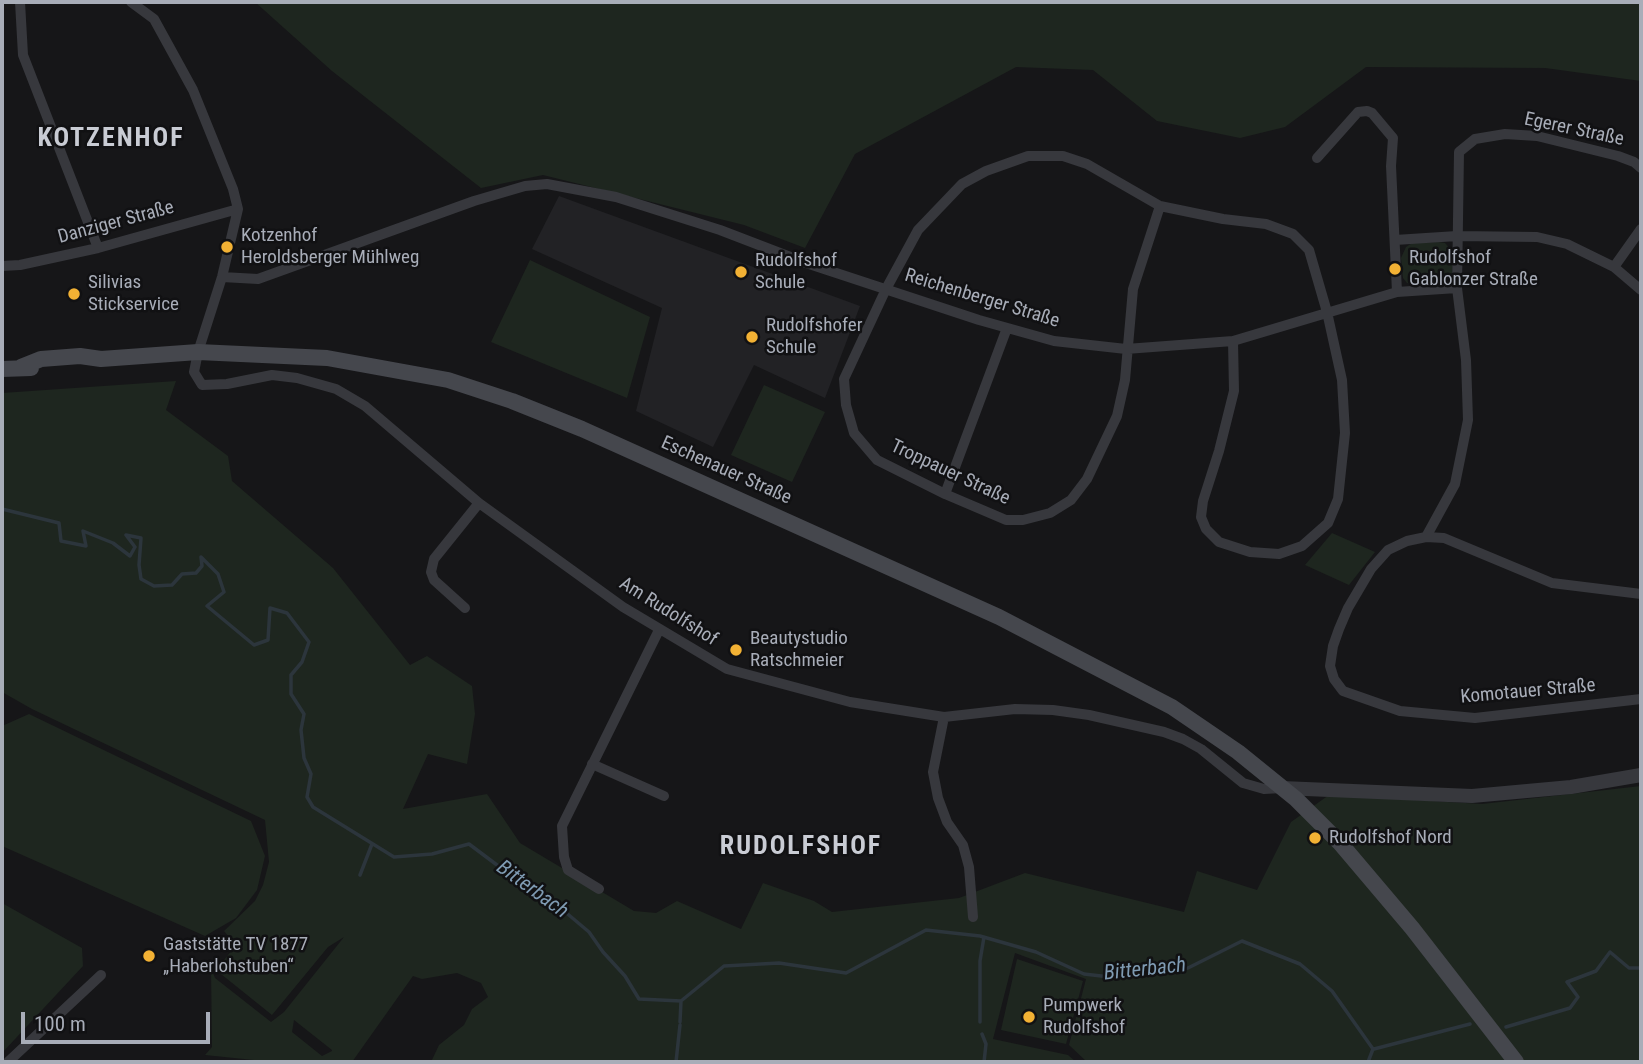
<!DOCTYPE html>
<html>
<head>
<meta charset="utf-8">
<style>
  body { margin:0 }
  #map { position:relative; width:1643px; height:1064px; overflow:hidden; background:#161618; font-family:"Roboto Condensed",sans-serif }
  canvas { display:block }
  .frame { position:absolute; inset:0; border:4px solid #a8adb8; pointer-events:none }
  .scale { position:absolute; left:21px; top:1012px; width:189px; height:32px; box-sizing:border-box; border:4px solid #a8adb8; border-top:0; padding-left:9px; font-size:21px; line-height:24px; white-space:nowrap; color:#a8adb8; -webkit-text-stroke:5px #111113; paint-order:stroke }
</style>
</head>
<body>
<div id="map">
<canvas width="1643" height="1064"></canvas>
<div class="frame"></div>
<div class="scale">100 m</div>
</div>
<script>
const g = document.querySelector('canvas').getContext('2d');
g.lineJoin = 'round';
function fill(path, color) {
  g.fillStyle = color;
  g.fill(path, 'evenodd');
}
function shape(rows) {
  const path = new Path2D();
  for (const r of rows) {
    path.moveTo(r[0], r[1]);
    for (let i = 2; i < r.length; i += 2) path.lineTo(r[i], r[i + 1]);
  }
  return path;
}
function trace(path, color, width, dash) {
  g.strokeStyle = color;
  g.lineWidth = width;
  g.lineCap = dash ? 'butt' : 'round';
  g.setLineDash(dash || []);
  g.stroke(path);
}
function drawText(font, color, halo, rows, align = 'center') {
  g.font = font + ' "Roboto Condensed",sans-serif';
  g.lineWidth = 5;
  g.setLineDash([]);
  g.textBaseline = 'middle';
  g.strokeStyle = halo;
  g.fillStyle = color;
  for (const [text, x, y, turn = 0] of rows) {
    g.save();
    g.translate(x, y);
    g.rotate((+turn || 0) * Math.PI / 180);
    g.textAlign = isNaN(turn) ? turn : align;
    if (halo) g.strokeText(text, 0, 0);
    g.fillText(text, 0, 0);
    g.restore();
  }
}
fill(shape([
  [559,196,860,306,825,398,754,365,713,447,636,411,662,308,532,249]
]), '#222225');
fill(shape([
  [255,2,1641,2,1641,81,1545,68,1366,67,1285,127,1240,138,1157,121,1093,70,1016,67,855,154,805,248,744,225,543,175,481,188,332,71],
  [1438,242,1445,243,1452,251,1452,273,1450,279,1441,284,1414,285,1407,283,1403,278,1401,258,1406,247,1412,243],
  [530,260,650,317,627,398,491,342],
  [176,381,166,410,228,456,232,481,333,568,410,665,427,656,472,686,475,714,467,764,428,754,403,809,487,794,520,843,634,911,656,913,677,901,741,929,763,883,814,901,832,912,959,898,1025,873,1184,912,1197,871,1257,890,1291,822,1329,795,1482,804,1641,786,1641,1062,1087,1062,1069,1045,1086,979,1015,953,993,1039,1068,1055,1076,1062,434,1062,432,1060,439,1045,464,1025,472,1009,488,997,481,983,457,973,422,979,413,976,352,1062,273,1062,205,1055,212,1047,211,968,215,978,271,1022,284,1012,344,937,328,947,272,1015,216,970,236,945,224,931,255,901,263,885,269,862,265,820,32,709,2,692,2,393],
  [294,1020,332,1050,332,1051,322,1056,292,1032],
  [764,385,825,412,792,482,731,455],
  [1332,533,1375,552,1349,585,1305,565],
  [29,714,251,821,265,856,257,890,236,918,205,936,2,846,2,726],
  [2,903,82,948,83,966,2,1053],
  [1017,959,1083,981,1066,1044,1001,1030]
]), '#1e261f');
trace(shape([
  [2,509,59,523,61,541,86,546,83,531,113,543,130,556,135,547,126,535,141,538,139,565,141,579,154,586,172,585,182,574,196,573,202,566,201,557,218,574,224,592,207,606,254,645,268,640,270,608,287,613,309,642,302,662,291,675,291,694,304,714,301,730,304,758,311,774,307,797,313,807,394,857,432,854,469,844,549,904,557,905,589,932,603,952,625,976,639,999,681,1001,724,966,779,963,846,973,926,930,980,936,1036,952,1084,974,1110,977,1188,968,1242,941,1300,964,1332,991,1373,1049],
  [360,875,372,844],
  [680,1022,681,1001],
  [980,1022,980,961,984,937],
  [1506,1027,1570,1008,1578,997,1567,982,1596,971,1610,952,1629,968,1641,968],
  [982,1034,986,1044,984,1062],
  [1374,1049,1470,1024],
  [676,1062,680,1025],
  [1368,1062,1373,1049]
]), '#2c353c', 3.5);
trace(shape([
  [20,2,23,55,98,248],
  [131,2,154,19,193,90,233,189,238,209,222,277,198,352,194,372,202,385,227,384,272,375,297,378,336,389,365,406,479,503,623,607,727,669,850,702,944,717,1015,709,1053,710,1089,715,1164,732,1183,739,1201,749,1243,783,1264,789,1282,788],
  [1317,158,1358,112,1367,111,1372,113,1393,138,1391,166,1397,292],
  [1160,206,1133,289,1125,380,1117,416,1087,479,1071,500,1050,513,1023,520,1006,520,945,494,877,460,854,433,846,405,844,379,886,289,918,230,962,184,986,171,1028,156,1063,156,1087,164,1160,206,1223,219,1266,224,1293,234,1309,250,1327,312,1342,380,1345,433,1338,499,1328,523,1302,546,1279,554,1250,552,1219,542,1206,529,1201,517,1203,501,1219,451,1234,391,1233,341],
  [1395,240,1457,236,1537,237,1567,244,1614,267,1641,290],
  [2,266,20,265,98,248,238,209],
  [1614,267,1641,229],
  [222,277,258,279,474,201,525,186,547,184,616,197,720,230,806,263,979,320,1054,341,1126,349,1233,341,1397,292,1457,288],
  [945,494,1007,328],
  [1426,537,1455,484,1468,420,1466,360,1457,288,1459,152,1475,139,1505,134,1537,136,1618,156,1634,162,1641,168],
  [1641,594,1552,583,1444,538,1426,537,1407,541,1388,550,1371,569,1348,608,1339,629,1333,646,1330,666,1334,679,1343,691,1400,711,1475,718,1641,699],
  [465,608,434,580,431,572,434,559,479,503],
  [944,717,933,772,938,798,947,822,963,845,969,867,973,917],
  [592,764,664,796],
  [599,889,568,870,564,857,562,826,659,630],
  [8,1062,101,975]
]), '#37383d', 10);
trace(shape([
  [1282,788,1472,796,1571,787,1641,775]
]), '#37383d', 14);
trace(shape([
  [21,367,41,359,80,356,101,359,198,352,327,358,448,380,512,401,582,429,999,617,1172,707,1238,752,1296,799,1340,843,1412,928,1516,1062],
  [2,369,31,368]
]), '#45474d', 16);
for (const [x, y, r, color] of [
  [227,247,7,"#f2b134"],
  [1395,269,7,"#f2b134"],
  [741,272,7,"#f2b134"],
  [74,294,7,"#f2b134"],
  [752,337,7,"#f2b134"],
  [736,650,7,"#f2b134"],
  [1315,838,7,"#f2b134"],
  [149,956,7,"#f2b134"],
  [1029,1017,7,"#f2b134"]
]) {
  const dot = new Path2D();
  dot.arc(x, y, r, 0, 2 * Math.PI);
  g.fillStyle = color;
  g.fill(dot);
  trace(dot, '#111113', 2.5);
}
drawText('19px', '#a8adb8', '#111113', [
  ["Egerer Straße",1574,130,12],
  ["Danziger Straße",116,223,-15],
  ["Reichenberger Straße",982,299,17],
  ["Eschenauer Straße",726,471,24],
  ["Troppauer Straße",950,473,25],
  ["Am Rudolfshof",668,612,32],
  ["Komotauer Straße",1528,692,-5]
]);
drawText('19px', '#a8adb8', '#111113', [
  ["Kotzenhof",241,236],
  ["Heroldsberger Mühlweg",241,258],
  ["Rudolfshof",1409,258],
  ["Gablonzer Straße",1409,280],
  ["Rudolfshof",755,261],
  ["Schule",755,283],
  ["Silivias",88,283],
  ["Stickservice",88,305],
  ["Rudolfshofer",766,326],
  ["Schule",766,348],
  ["Beautystudio",750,639],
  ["Ratschmeier",750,661],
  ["Rudolfshof Nord",1329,838],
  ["Gaststätte TV 1877",163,945],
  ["„Haberlohstuben“",163,967],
  ["Pumpwerk",1043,1006],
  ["Rudolfshof",1043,1028]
], 'left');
drawText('italic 21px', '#7f9bb3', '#111113', [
  ["Bitterbach",532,890,36],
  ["Bitterbach",1145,970,-6]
]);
g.letterSpacing = '2px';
drawText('bold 26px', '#c9ccd4', '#111113', [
  ["KOTZENHOF",111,139],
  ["RUDOLFSHOF",801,847]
]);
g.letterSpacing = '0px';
</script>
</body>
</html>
